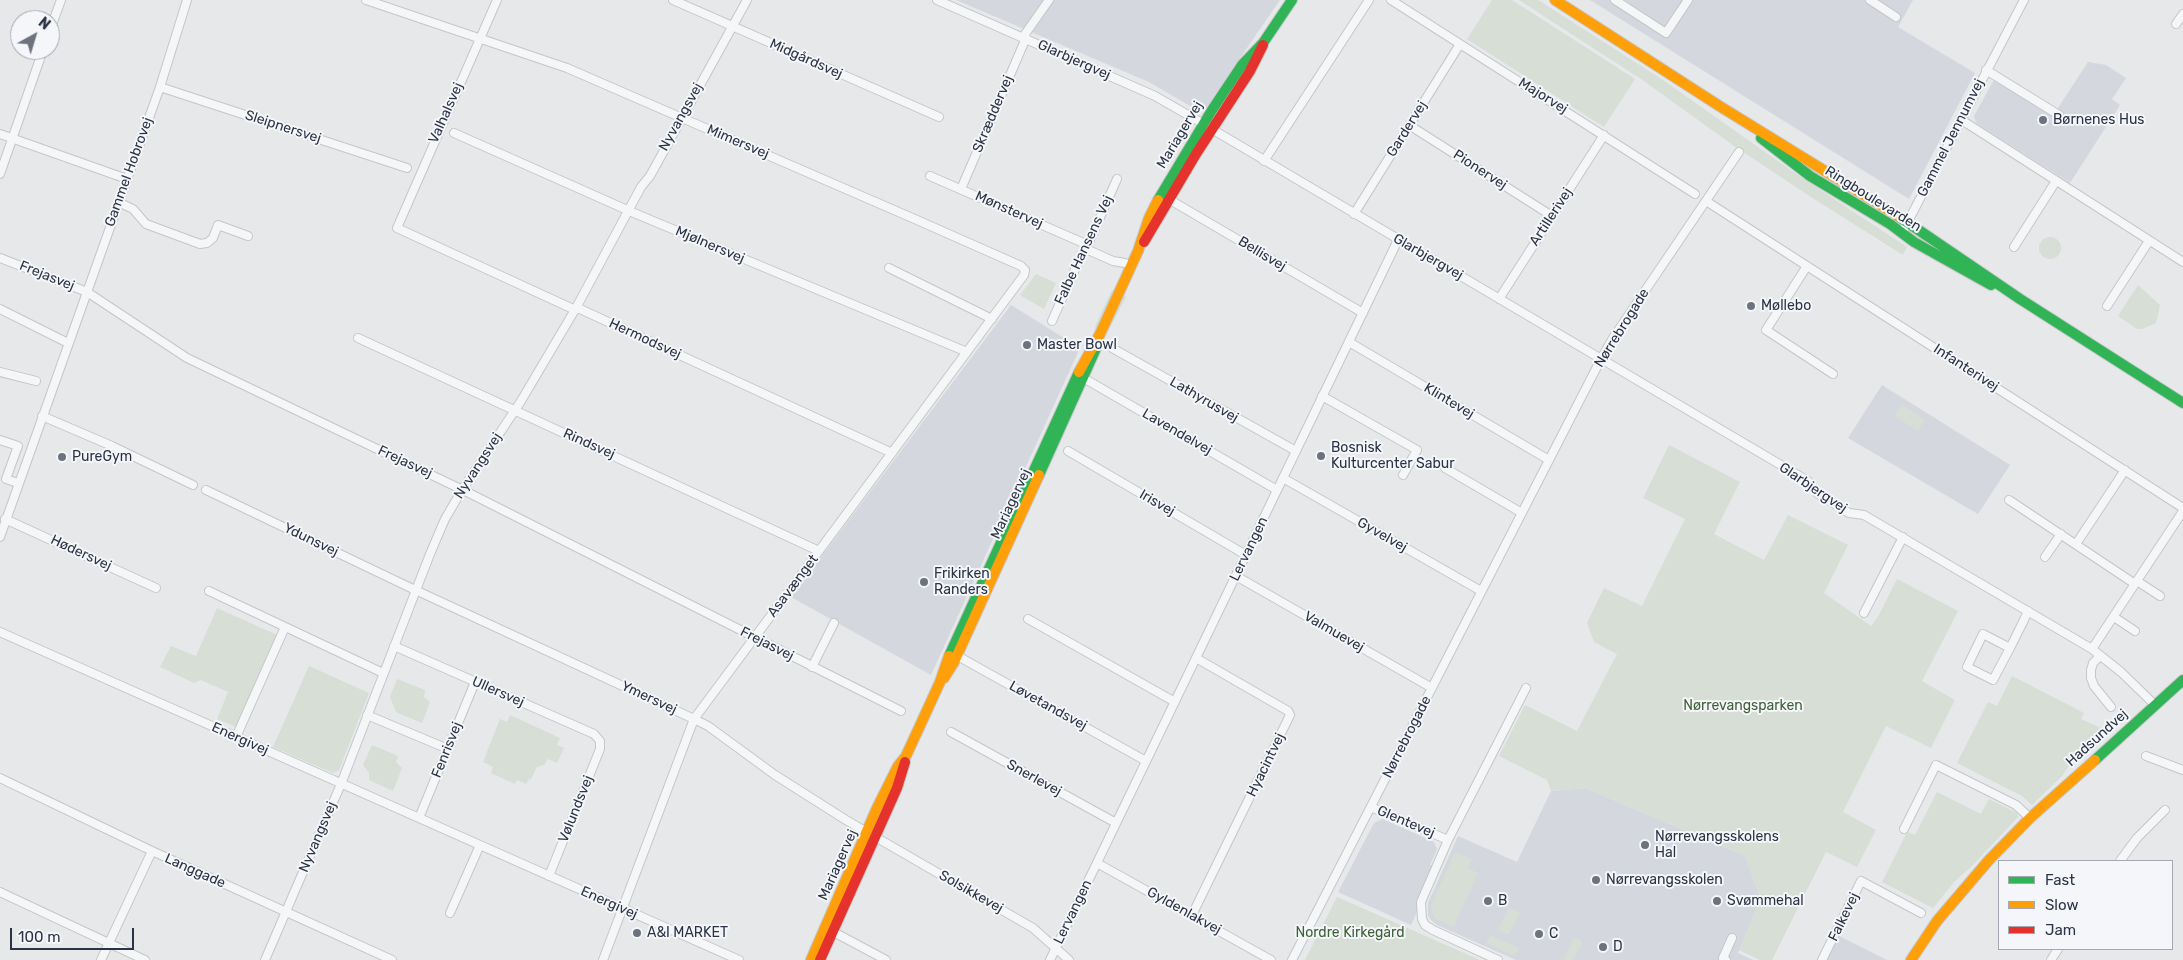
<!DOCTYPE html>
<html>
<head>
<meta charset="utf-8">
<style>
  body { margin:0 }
  #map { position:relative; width:2183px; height:960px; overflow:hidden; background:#e6e8ea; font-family:Rubik,sans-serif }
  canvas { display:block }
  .legend { position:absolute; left:1998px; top:860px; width:175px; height:90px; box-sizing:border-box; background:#f4f6f9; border:1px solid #a4a8b1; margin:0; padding:6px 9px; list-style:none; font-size:15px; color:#2b3445 }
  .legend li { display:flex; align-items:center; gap:10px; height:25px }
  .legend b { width:25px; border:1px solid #a4a8b1 }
  .north { position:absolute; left:10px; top:10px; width:50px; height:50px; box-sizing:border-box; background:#f4f6f9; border:1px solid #a4a8b1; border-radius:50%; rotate:39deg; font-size:14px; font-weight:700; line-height:20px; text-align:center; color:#2b3445 }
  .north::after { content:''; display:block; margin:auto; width:18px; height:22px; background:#6c737f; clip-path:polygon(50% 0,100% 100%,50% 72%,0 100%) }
  .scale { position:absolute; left:10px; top:928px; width:124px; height:22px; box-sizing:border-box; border:2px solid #2b3445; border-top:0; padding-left:6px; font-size:15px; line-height:18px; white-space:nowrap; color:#2b3445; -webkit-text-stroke:4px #f4f6f9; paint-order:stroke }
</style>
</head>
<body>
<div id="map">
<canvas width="2183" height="960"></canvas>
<ul class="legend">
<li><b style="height:6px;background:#30b455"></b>Fast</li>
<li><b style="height:6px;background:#ff9f0a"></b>Slow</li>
<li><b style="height:6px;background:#e5322d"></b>Jam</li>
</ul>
<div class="north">N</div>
<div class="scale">100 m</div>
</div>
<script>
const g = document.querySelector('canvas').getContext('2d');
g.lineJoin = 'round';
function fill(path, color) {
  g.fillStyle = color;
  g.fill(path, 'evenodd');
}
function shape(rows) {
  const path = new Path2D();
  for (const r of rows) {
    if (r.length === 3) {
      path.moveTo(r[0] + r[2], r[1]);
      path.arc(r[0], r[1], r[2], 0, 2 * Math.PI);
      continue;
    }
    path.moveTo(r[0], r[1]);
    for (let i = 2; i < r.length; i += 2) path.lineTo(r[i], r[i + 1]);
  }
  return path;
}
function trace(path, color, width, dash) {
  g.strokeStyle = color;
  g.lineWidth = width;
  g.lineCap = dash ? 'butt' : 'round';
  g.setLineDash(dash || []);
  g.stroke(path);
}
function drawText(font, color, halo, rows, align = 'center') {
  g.font = font + ' Rubik,sans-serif';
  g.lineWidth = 4;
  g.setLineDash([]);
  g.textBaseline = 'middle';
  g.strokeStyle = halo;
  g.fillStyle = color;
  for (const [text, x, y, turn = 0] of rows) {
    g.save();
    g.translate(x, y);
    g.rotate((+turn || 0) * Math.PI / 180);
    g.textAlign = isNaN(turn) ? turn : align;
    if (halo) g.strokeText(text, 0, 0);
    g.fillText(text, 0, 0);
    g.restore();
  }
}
fill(shape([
  [956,0,1280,0,1205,109,1197,110,1149,82],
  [1590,0,1913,0,1898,27,1975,73,1909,199],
  [2088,62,2106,65,2126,78,2112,99,2120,105,2070,183,1976,123,1974,116,1995,78,2054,114],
  [1011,305,1080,348,931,675,791,597],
  [1882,385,2010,465,1978,514,1848,438],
  [1585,788,1745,856,1761,899,1738,953,1753,960,1516,960,1437,925,1430,919,1428,915,1428,903,1458,836,1517,862,1551,791],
  [1383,819,1434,842,1437,849,1430,865,1433,866,1417,903,1417,912,1411,925,1338,892,1374,823],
  [1839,936,1887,960,1825,960]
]), '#d4d7dd');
fill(shape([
  [1492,0,1512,0,1635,79,1604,127,1467,39],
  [1519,0,1538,0,1663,80,1799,176,1907,247,1903,255,1811,197,1737,148,1641,79],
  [2050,248,11],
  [1036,274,1056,283,1044,309,1020,295],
  [2138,285,2160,305,2156,323,2142,329,2137,329,2118,316],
  [1112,290,1115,291,1093,336,1096,324],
  [1123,295,1126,297,1103,341,1103,338],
  [1902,404,1925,420,1918,431,1894,416],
  [1669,445,1740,482,1714,534,1764,560,1788,515,1848,545,1824,593,1871,626,1879,615,1897,579,1958,611,1922,681,1955,700,1931,748,1886,726,1843,812,1876,830,1857,867,1826,852,1772,960,1760,960,1739,950,1761,899,1745,856,1585,788,1551,791,1547,780,1499,756,1525,705,1577,731,1617,654,1594,642,1587,623,1604,588,1642,606,1685,519,1643,498],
  [217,608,277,635,236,727,217,719,228,692,201,680,194,683,160,667,171,646,196,656],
  [309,666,369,693,339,770,333,773,273,747],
  [2012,676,2084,713,2081,719,2105,730,2080,750,2062,776,2032,805,2022,796,1957,763,1988,702,1997,706],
  [397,679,425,690,424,697,430,702,422,723,396,712,390,697],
  [510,715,560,738,557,745,564,748,557,763,548,759,544,765,537,767,531,779,529,779,526,784,517,780,515,784,491,773,493,767,483,762,500,719,507,722],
  [372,745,398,756,396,762,402,768,393,791,369,780,369,773,363,765],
  [1937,792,1981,814,1989,799,2017,813,2018,817,1973,865,1954,882,1933,908,1882,882,1907,832,1915,835],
  [1455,852,1472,859,1468,868,1478,873,1454,927,1434,918,1430,907],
  [1337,897,1480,960,1305,960],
  [1509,908,1520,913,1509,935,1498,930],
  [1490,935,1519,948,1515,956,1486,943],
  [1574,937,1583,941,1574,960,1567,960,1564,959]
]), '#d6ded6');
const street = shape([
  [366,0,567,68,917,220,1021,266,1025,270,1024,275,694,719,603,960],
  [497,0,397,228,571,308,580,309,892,453],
  [673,0,939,117],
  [937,0,1155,96,1188,115,1808,481,1817,493,1849,513,1864,515,2092,649,2121,672,2155,705],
  [1391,0,1695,194],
  [1615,0,1666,33,1688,0],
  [1870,0,1896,17],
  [2176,24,2183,14],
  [50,30,61,0],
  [1023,37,1049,0],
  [1986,70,2059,115],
  [160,87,407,168],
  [1960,119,2183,262],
  [1409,125,1552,216],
  [454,133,634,213,967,352],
  [0,134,127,179],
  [1264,161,1369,0],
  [0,174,43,50],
  [930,176,1088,245],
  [961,189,1026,38],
  [1165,197,1363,313],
  [1706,201,2183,508],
  [118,202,133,209,146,224,200,244,207,243,213,238,218,225,248,236],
  [1354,214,1460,44],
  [1902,233,2024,0],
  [2014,247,2056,181],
  [1086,249,1113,261,1125,263],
  [0,258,87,292,187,358,467,492,901,711],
  [1807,266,1766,330,1833,374],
  [889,268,992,319],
  [1499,299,1604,135],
  [2107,306,2149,241],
  [0,309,68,343],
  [1052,321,1081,256,1086,249,1117,179],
  [358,338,819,551],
  [1349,342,1549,460],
  [1112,348,1296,451],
  [0,372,36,381],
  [1080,376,1277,490],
  [1322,396,1417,450,1403,475],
  [42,416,112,446,193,485],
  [0,440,18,446,6,479,18,483],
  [1068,451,1246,555],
  [1445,468,1522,513],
  [1283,478,1481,591],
  [206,490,411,588,694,719,708,726,775,775,846,820,1033,928,1069,960],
  [2009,500,2135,584],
  [5,519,156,588],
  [0,537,160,87,187,0],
  [2076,544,2125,470],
  [2045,557,2061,534],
  [1236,576,1432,688],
  [2137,581,2160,596],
  [209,591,383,673],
  [1864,613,1903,537],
  [2114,617,2135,631],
  [1028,619,1175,702],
  [0,632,739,960],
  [394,646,594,734,600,741,600,749,549,876],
  [2010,648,1983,634,1967,667,1993,680,2010,648,2023,622,2028,611],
  [2092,649,2183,511],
  [954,654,1146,761],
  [2100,656,2093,663,2091,670,2091,678,2094,686,2111,707],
  [812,667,834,623],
  [367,715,448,749],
  [951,732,1116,823],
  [236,737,285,627],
  [2146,756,2183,770],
  [0,778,152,851,392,960],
  [1371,807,1448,840,1421,902,1422,919,1425,925,1433,930,1498,960],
  [419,818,475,682],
  [1904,829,1936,765,2016,805,2030,818],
  [1448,840,1526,688],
  [2120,861,2137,838,2165,810],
  [1097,863,1271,960],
  [0,892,145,960],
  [450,913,480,845],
  [1192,915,1290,715,1288,711,1196,658],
  [828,929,886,960],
  [101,960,152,851],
  [265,960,341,784,430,554,445,519,462,490,521,401,576,308,641,187,650,176,747,0],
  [1050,960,1398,240],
  [1292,960,1601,359,1613,338,1739,152],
  [1726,960,1723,958,1732,938],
  [1822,960,1861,881,1921,913],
  [2051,960,2058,949]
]);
const fast = shape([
  [1761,138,1810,176,1890,224,1914,242,1991,285],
  [1158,200,1212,110,1242,65,1263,43,1292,0],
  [1898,216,2020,299,2183,403],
  [1039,475,1098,344],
  [949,656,1079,372],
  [2095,760,2183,680]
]);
const slow = shape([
  [1555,0,1721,107,1898,216],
  [1079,372,1100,334,1138,251,1149,218,1158,200],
  [944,678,954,662,1039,475],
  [811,960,877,808,898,766,906,756,940,682,949,656],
  [1911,960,1937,921,1989,860,2030,818,2095,760]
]);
const jam = shape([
  [1144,242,1196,154,1250,71,1263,45],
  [820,960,897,788,905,762]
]);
trace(street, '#c4c6c8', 10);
trace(fast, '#c4c6c8', 12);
trace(slow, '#c4c6c8', 12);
trace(jam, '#c4c6c8', 12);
trace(street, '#f5f6f7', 8);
trace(fast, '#30b455', 10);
trace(slow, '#ff9f0a', 10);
trace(jam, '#e5322d', 10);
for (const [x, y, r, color] of [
  [2043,120,5,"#6c737f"],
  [1751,306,5,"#6c737f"],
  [1027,345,5,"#6c737f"],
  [1321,456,5,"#6c737f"],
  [62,457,5,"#6c737f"],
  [924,582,5,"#6c737f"],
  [1645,845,5,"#6c737f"],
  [1596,880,5,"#6c737f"],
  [1488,901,5,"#6c737f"],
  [1717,901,5,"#6c737f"],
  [637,933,5,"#6c737f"],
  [1539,934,5,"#6c737f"],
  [1603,947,5,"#6c737f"]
]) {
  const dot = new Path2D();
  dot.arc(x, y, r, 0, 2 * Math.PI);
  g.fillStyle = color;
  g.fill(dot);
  trace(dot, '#f4f6f9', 2);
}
drawText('14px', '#2b3445', '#f4f6f9', [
  ["Midgårdsvej",806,59,24],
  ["Glarbjergvej",1074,60,24],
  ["Majorvej",1543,96,32],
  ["Valhalsvej",446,113,-66],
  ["Skræddervej",993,114,-67],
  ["Nyvangsvej",681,117,-61],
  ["Sleipnersvej",283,127,18],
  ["Gardervej",1407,129,-58],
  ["Mariagervej",1180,135,-59],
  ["Gammel Jennumvej",1951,138,-63],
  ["Mimersvej",738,142,23],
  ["Pionervej",1480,170,33],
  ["Gammel Hobrovej",129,172,-70],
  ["Ringboulevarden",1873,199,32],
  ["Mønstervej",1009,210,24],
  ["Artillerivej",1551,217,-57],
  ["Mjølnersvej",710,245,23],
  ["Falbe Hansens Vej",1084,250,-65],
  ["Bellisvej",1262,254,31],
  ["Glarbjergvej",1428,257,30],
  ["Frejasvej",47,276,22],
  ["Nørrebrogade",1622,328,-58],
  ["Hermodsvej",645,339,25],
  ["Infanterivej",1966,368,33],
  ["Lathyrusvej",1204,400,30],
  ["Klintevej",1449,401,31],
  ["Lavendelvej",1177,432,30],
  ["Rindsvej",589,444,24],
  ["Frejasvej",405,462,25],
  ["Nyvangsvej",478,466,-57],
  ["Glarbjergvej",1813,488,34],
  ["Irisvej",1157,503,30],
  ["Mariagervej",1011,504,-65],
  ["Gyvelvej",1382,535,30],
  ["Ydunsvej",311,540,26],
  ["Lervangen",1249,549,-64],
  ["Hødersvej",81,553,25],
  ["Asavænget",793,586,-53],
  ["Valmuevej",1334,632,30],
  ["Frejasvej",767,644,27],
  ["Ullersvej",498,692,24],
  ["Ymersvej",649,698,25],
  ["Løvetandsvej",1048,706,29],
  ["Nørrebrogade",1407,737,-63],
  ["Hadsundvej",2097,738,-42],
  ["Energivej",240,739,24],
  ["Fenrisvej",447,750,-68],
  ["Hyacintvej",1266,765,-64],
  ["Snerlevej",1034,778,29],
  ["Vølundsvej",576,809,-68],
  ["Glentevej",1406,822,23],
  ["Nyvangsvej",318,837,-67],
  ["Mariagervej",838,865,-66],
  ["Langgade",195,871,24],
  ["Solsikkevej",971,892,30],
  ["Energivej",609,903,24],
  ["Gyldenlakvej",1184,911,29],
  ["Lervangen",1073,912,-64],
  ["Falkevej",1844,917,-64]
]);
drawText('14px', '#2b3445', '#f4f6f9', [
  ["Børnenes Hus",2053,120],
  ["Møllebo",1761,306],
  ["Master Bowl",1037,345],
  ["Bosnisk",1331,448],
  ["Kulturcenter Sabur",1331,464],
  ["PureGym",72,457],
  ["Frikirken",934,574],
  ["Randers",934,590],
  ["Nørrevangsskolens",1655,837],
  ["Hal",1655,853],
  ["Nørrevangsskolen",1606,880],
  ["B",1498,901],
  ["Svømmehal",1727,901],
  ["A&I MARKET",647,933],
  ["C",1549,934],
  ["D",1613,947]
], 'left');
drawText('14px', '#3f6138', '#f4f6f9', [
  ["Nørrevangsparken",1743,706],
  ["Nordre Kirkegård",1350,933]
]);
</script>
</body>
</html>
